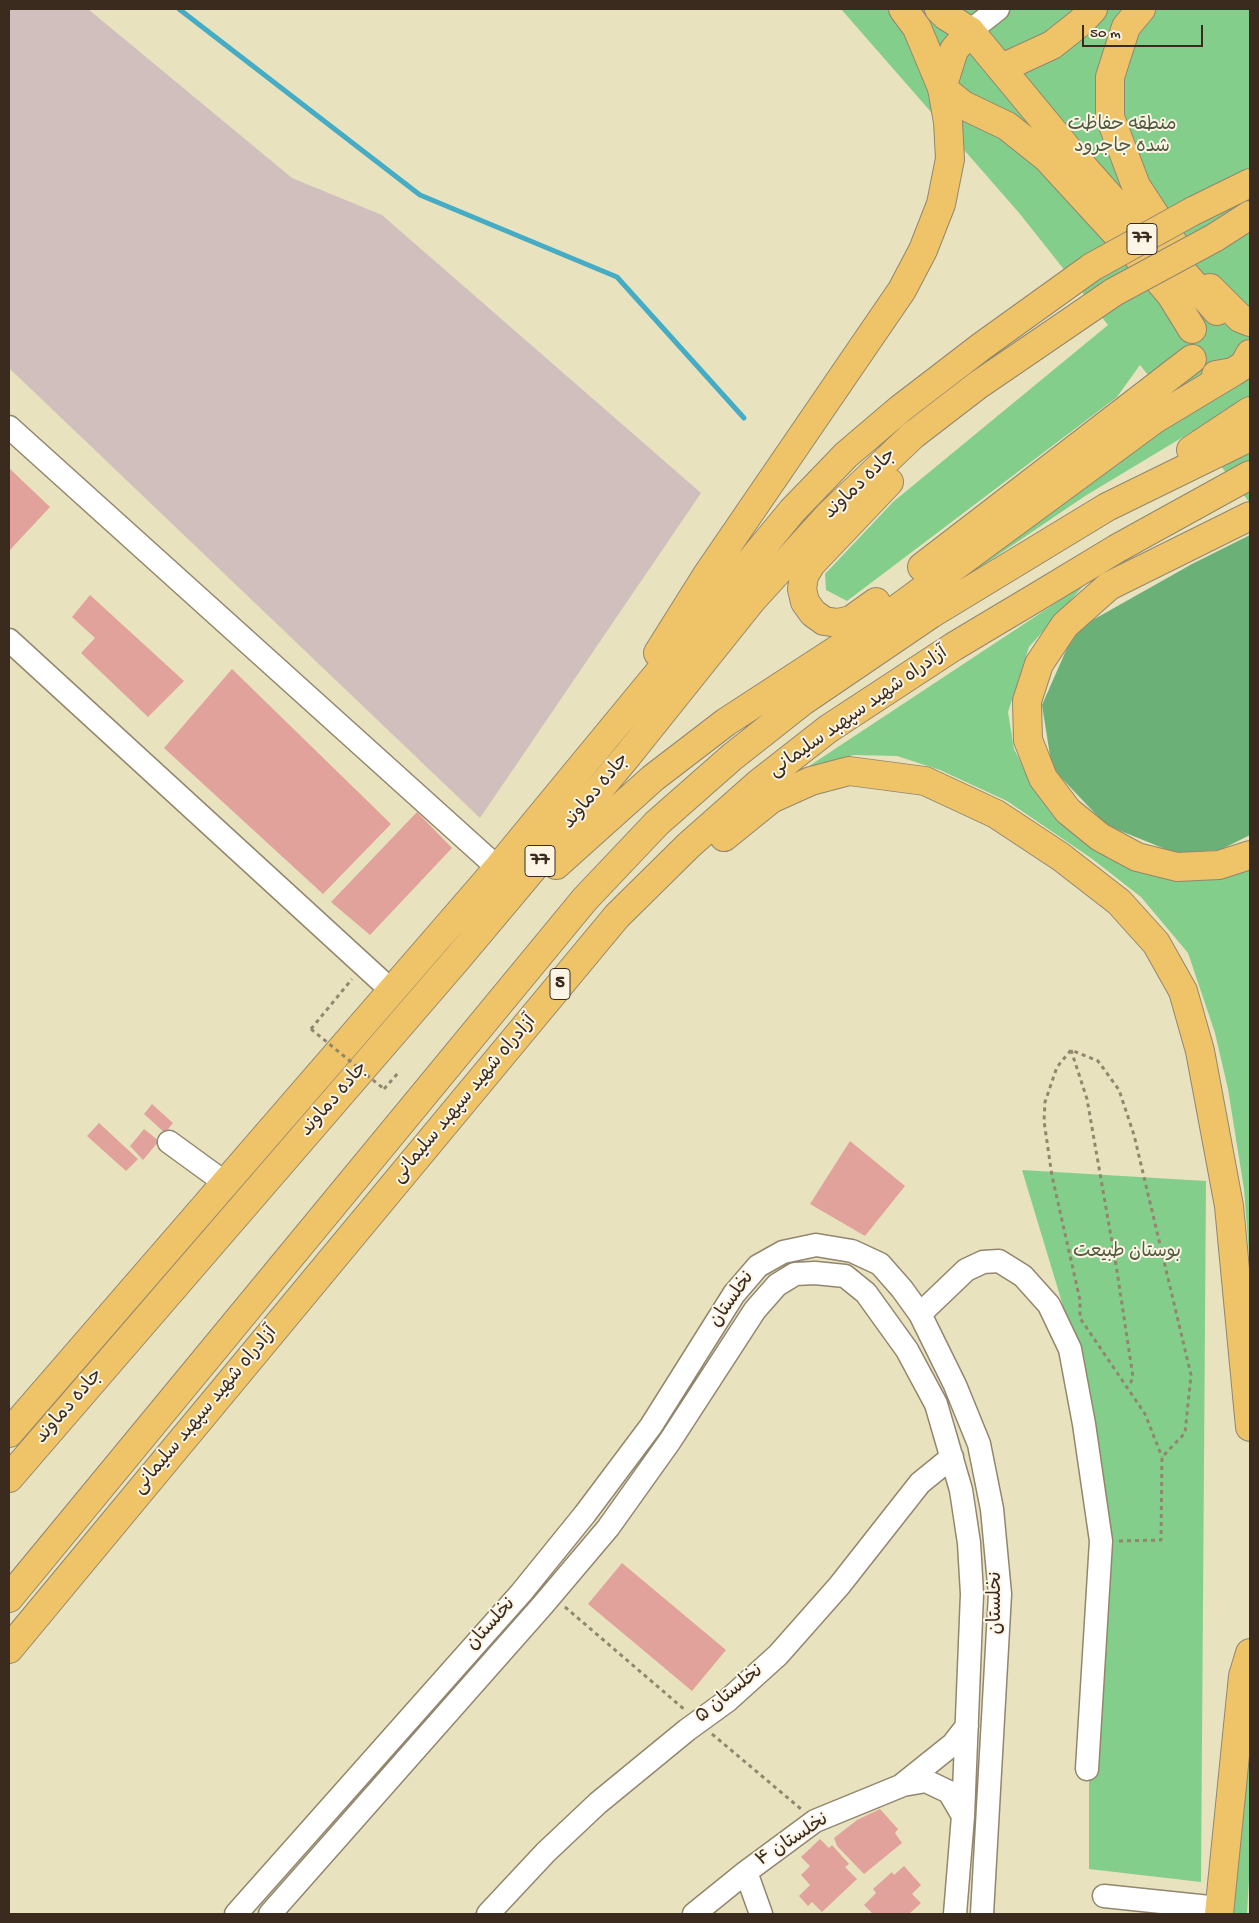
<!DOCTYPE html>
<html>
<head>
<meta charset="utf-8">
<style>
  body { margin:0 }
  #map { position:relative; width:1259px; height:1923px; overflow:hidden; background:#e9e2bf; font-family:"Gochi Hand",sans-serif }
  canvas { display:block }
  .frame { position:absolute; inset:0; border:10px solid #3b2a1e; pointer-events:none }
  .scale { position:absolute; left:1082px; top:25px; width:121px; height:22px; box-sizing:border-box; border:2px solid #3b2a1e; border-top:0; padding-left:6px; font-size:15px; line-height:18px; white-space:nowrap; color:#3b2a1e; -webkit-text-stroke:4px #fcf5e5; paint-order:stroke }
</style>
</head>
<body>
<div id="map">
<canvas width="1259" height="1923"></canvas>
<div class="frame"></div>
<div class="scale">50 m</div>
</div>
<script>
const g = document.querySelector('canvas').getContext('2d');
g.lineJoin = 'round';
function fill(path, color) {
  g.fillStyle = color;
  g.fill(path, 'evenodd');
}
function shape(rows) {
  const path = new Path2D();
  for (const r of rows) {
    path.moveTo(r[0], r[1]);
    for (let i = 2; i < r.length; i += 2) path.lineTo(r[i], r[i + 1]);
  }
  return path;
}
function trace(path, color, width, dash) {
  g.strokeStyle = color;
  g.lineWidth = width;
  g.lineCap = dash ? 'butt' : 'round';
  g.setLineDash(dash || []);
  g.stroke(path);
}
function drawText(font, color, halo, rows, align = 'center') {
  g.font = font + ' "Gochi Hand","Playpen Sans Arabic",sans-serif';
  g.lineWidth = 4;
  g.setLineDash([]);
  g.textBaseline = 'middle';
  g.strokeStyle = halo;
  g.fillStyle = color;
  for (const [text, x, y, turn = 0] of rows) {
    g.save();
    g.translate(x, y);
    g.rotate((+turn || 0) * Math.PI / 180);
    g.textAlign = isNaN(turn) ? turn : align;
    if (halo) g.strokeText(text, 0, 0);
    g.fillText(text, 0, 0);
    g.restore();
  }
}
fill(shape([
  [9,9,88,9,292,178,382,215,701,493,480,818,9,368]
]), '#d1bfbd');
fill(shape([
  [841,9,1250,9,1250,503,1193,431,1085,496,917,610,1181,416,1140,365,1117,397,847,601,826,590,825,574,893,502,1108,325,1020,214],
  [1086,583,1029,647,1008,712,1014,749,1033,786,1112,856,1250,865,1250,1266,1244,1189,1228,1089,1215,1033,1188,953,1141,897,1091,858,1007,801,940,770,897,756,853,755,797,774],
  [1022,1170,1206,1181,1201,1882,1089,1869,1089,1392],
  [1250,1689,1250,1862,1247,1914,1228,1914]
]), '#84ce8b');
fill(shape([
  [1250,535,1250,835,1220,850,1175,853,1106,825,1052,768,1042,705,1075,630,1192,564]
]), '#6bb177');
trace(shape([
  [179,9,420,195,617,277,744,418]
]), '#44acc4', 5);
fill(shape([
  [9,468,50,507,9,551],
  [90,595,184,681,148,717,81,653,95,638,72,617],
  [232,669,391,824,323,894,164,748],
  [417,812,452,848,370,935,331,902],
  [152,1104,173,1123,165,1133,144,1114],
  [99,1123,138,1159,126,1171,87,1136],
  [144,1129,159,1141,143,1160,130,1146],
  [850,1141,905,1186,865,1236,810,1204],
  [622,1563,726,1650,692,1691,588,1604],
  [880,1809,898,1829,895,1833,902,1843,864,1874,837,1846,834,1838,857,1820],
  [820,1839,829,1848,832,1845,849,1864,845,1867,857,1879,822,1912,812,1902,808,1906,799,1896,810,1885,801,1875,810,1866,801,1857],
  [904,1866,921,1885,912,1894,921,1903,910,1913,912,1914,873,1914,864,1905,876,1893,873,1889,892,1872,894,1875]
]), '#e0a29b');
const minor = shape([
  [970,31,998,9],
  [9,427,498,868],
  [9,640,392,991],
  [169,1142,224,1182],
  [920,1314,966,1270,983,1262,999,1261,1023,1276,1049,1305,1070,1349,1084,1424,1101,1541,1087,1769],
  [903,1784,953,1744,967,1726],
  [746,1872,761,1914],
  [1104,1896,1219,1908],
  [236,1914,521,1593,585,1514,651,1426,734,1294,758,1266,783,1252,816,1245,852,1251,880,1264,902,1289,920,1314,955,1385,979,1444,992,1509,1000,1594,982,1914],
  [270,1914,542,1606,608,1528,670,1441,755,1310,777,1285,795,1274,815,1273,845,1276,866,1293,907,1350,936,1404,961,1490,969,1543,972,1594,963,1816,955,1914],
  [488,1914,546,1852,598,1803,687,1730,727,1701,778,1655,839,1586,920,1483,952,1457],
  [694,1914,746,1872,815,1821,903,1785,926,1781,949,1792,963,1816]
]);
const major = shape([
  [903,9,917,28,942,88],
  [939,9,946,16,970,31],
  [1219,1914,1243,1676,1250,1653]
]);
const highway = shape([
  [1141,9,1126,27,1110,77,1110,117,1136,186,1176,247],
  [1002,68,1052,45,1081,22,1093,9],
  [942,88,963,105,1007,126,1047,158,1148,268,1171,295,1192,329],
  [1193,211,1250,183],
  [1214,238,1250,215],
  [1210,288,1240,318,1250,322],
  [1216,375,1233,372,1244,365,1250,354],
  [1191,450,1250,411],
  [1250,516,1109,586,1065,625,1039,664,1027,701,1028,740,1043,778,1068,811,1100,837,1137,857,1177,867,1219,865,1250,855],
  [922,567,1192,359],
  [876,602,851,620,838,623,824,621,813,613,805,602,802,589,804,576,811,564,889,482],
  [658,653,707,575,902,290,923,250,941,204,950,159,948,122,942,88,954,50,970,31,1071,153,1131,221,1166,253,1217,311],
  [724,837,771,799,811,781,849,771,925,781,996,814,1061,857,1119,902,1156,943,1183,991,1200,1051,1229,1206,1250,1427],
  [556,865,653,778,726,722,875,625,1155,419,1233,372],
  [9,1433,498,868,792,511,846,455,900,409,982,346,1092,267],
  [9,1478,457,959,628,755,752,600,829,515,913,435,978,385,1114,292],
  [9,1598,585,899,657,823,732,757,803,701,931,614,1107,507,1250,437],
  [9,1649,617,916,689,845,759,783,828,729,953,647,1040,595,1116,549,1250,475]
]);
trace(minor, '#92866e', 25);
trace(major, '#92866e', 30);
trace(highway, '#92866e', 30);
trace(shape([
  [311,1029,352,979],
  [1071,1050,1087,1099,1117,1271,1133,1377,1129,1387],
  [384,1089,398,1073],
  [1119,1541,1161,1540,1162,1457,1185,1433,1191,1375,1134,1135,1119,1090,1098,1061,1071,1050,1057,1067,1045,1102,1044,1121,1052,1176,1080,1300,1080,1318,1145,1414,1162,1457],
  [565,1607,685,1710],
  [712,1734,801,1809]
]), '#92866e', 3, [4, 4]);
trace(minor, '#fff', 22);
trace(major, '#efc469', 28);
trace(highway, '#efc469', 28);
const highwayBridge = shape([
  [1092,267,1193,211],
  [1114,292,1214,238]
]);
trace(highwayBridge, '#92866e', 30, []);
trace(shape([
  [311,1029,384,1089]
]), '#92866e', 3, [4, 4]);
trace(highwayBridge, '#efc469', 28);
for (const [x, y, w] of [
  [1142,239,30],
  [540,861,30],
  [560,984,20]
]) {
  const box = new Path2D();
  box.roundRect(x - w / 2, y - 15.5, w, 31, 4);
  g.fillStyle = '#fcf5e5';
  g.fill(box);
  trace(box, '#3b2a1e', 1);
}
drawText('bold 18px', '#3b2a1e', null, [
  ["77",1142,239],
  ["77",540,861],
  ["5",560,984]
]);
drawText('19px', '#515b3f', '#fcf5e5', [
  ["منطقه حفاظت",1122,126],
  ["شده جاجرود",1122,148],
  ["بوستان طبیعت",1127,1253]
]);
drawText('19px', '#3b2a1e', '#fcf5e5', [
  ["جاده دماوند",861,485,-44],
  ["آزادراه شهید سپهبد سلیمانی",859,713,-35],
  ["جاده دماوند",597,792,-50],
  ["جاده دماوند",335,1100,-49],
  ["آزادراه شهید سپهبد سلیمانی",465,1100,-50],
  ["نخلستان",733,1300,-55],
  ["جاده دماوند",70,1407,-49],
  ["آزادراه شهید سپهبد سلیمانی",206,1411,-50],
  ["نخلستان",997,1603,-90],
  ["نخلستان",492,1625,-48],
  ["نخلستان ۵",730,1695,-39],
  ["نخلستان ۴",793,1841,-33]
]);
</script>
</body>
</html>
